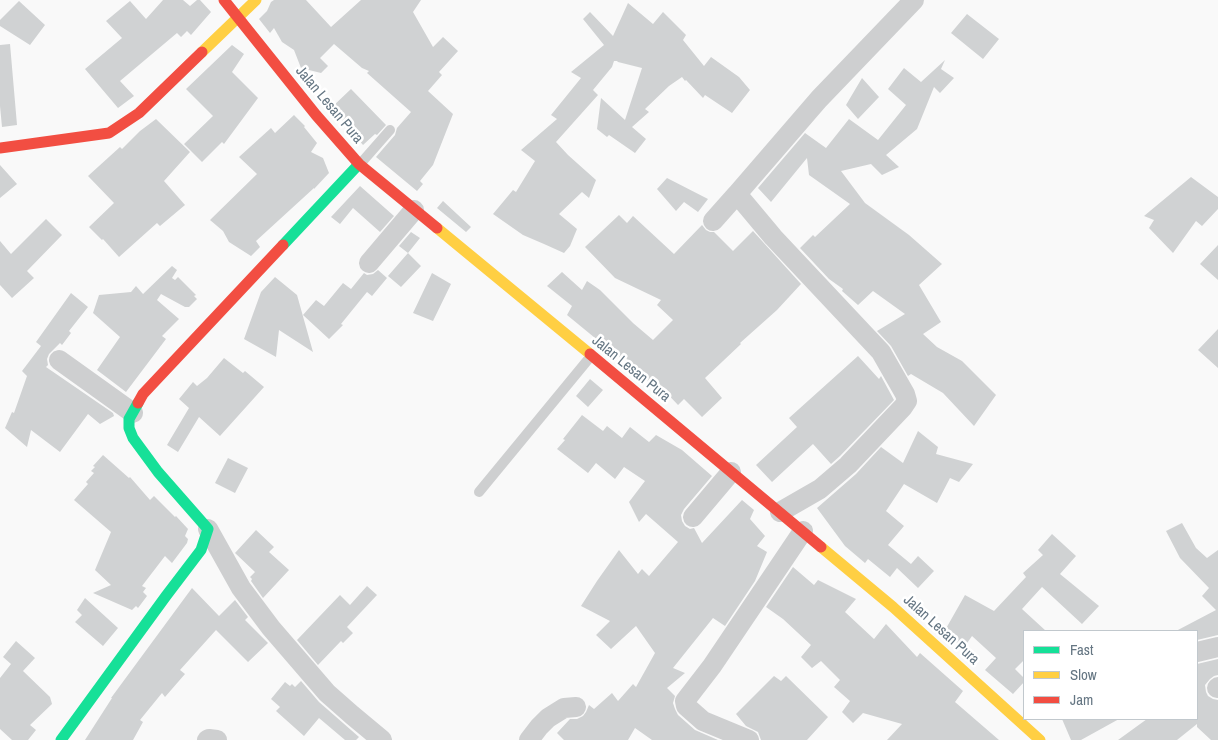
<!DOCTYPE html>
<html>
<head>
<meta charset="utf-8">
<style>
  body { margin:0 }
  #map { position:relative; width:1218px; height:740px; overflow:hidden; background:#f9f9f9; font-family:"Archivo Narrow",sans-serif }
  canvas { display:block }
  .legend { position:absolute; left:1023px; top:630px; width:175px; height:90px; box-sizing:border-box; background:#fff; border:1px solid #c1c8cd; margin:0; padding:6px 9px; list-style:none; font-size:15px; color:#657683 }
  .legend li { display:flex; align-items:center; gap:10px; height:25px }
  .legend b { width:25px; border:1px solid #c1c8cd }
</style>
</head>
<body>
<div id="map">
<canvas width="1218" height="740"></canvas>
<ul class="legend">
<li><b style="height:6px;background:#16e098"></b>Fast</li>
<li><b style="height:6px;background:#ffcf43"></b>Slow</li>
<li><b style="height:6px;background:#f24e42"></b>Jam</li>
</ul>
</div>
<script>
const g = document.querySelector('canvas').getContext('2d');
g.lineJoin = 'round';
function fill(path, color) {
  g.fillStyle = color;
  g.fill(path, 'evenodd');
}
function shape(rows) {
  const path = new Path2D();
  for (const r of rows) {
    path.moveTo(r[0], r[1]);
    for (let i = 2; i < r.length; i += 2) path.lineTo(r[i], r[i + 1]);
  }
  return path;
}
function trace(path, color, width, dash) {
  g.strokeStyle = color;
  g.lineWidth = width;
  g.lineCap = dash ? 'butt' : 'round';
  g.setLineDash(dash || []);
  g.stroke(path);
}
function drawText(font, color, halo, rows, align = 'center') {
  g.font = font + ' "Archivo Narrow",sans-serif';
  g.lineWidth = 5;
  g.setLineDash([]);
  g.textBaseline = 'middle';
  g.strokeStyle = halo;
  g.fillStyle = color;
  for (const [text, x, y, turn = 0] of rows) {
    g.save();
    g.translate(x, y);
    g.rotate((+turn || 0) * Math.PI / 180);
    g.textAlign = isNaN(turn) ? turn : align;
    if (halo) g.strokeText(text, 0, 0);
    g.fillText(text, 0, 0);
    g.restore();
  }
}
fill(shape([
  [163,0,183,0,190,6,197,0,200,0,211,12,191,35,187,31,181,37,177,33,120,81,134,96,118,108,85,69,122,38,106,21,130,1,146,19],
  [274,0,306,0,331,27,361,0,421,0,413,12,433,47,443,37,458,51,439,72,442,75,428,91,453,114,433,165,420,181,423,184,417,191,376,157,395,135,397,128,411,112,367,73,369,71,362,68,334,44,320,58,328,66,321,73,301,68,294,50,282,42,274,28,270,33,259,19,267,11,271,2],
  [19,1,45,25,30,45,0,26,0,20],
  [628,3,653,24,663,12,686,35,683,40,704,66,711,57,739,77,750,90,732,113,705,95,703,98,686,80,685,81,682,77,669,86,645,109,649,112,632,127,646,139,635,153,609,135,607,137,597,129,601,98,625,120,642,68,618,62,617,61,614,61,612,67,593,90,598,95,556,142,568,155,596,180,589,198,582,192,559,214,577,229,570,246,564,253,544,244,523,235,493,214,513,190,516,192,535,161,521,150,557,119,551,115,581,78,571,72,604,45,583,19,590,12,613,36],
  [967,14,999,39,983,59,951,33],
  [10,44,17,125,2,127,0,106,0,45],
  [232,45,244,54,232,72,258,98,224,144,222,142,202,162,184,144,213,116,186,89],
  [945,60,941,69,954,78,940,93,934,87,917,129,886,155,899,167,882,175,871,164,841,171,865,203,909,235,942,264,919,285,941,322,923,334,937,347,962,361,996,395,974,426,943,393,911,374,908,376,891,346,877,331,905,314,873,291,858,305,842,291,843,289,829,279,800,248,813,235,815,237,850,204,809,175,807,158,771,202,758,188,805,133,826,148,849,119,878,140,906,105,888,89,904,68,921,82],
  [862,78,879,97,858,119,846,105],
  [351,89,386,125,377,135,375,134,363,145,331,108],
  [294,115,305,126,304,127,317,143,311,152,323,158,329,173,314,189,314,188,256,241,260,247,251,256,229,242,223,231,210,220,257,174,239,157,271,128,275,133],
  [156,119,190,152,164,181,185,205,160,226,157,223,119,257,103,239,102,240,89,227,114,203,88,176,120,147,122,149,140,131],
  [0,165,17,184,0,198],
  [1191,177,1218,197,1218,209,1202,226,1196,221,1173,253,1149,228,1154,220,1144,216],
  [667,178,708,199,698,212,684,202,676,211,657,189],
  [360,186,394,216,380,232,353,208,340,224,331,217],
  [443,201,471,227,466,232,437,208],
  [619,215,627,223,633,216,674,254,702,225,706,230,710,232,714,232,733,251,753,231,801,284,777,310,740,343,741,344,705,378,722,398,702,417,684,399,678,405,660,386,657,389,643,378,645,377,626,358,623,361,616,355,608,345,606,347,567,315,572,306,547,286,562,272,582,290,587,281,600,290,633,323,653,340,673,320,657,305,661,300,615,278,585,247],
  [46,219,62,235,27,271,34,278,12,298,0,285,0,241,11,254],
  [411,232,420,238,408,253,399,246],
  [1218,245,1218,280,1200,264],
  [408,253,421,266,401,287,388,276],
  [172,266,177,270,172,278,175,280,178,277,196,295,194,296,197,299,189,307,185,307,161,294,157,300,179,319,162,336,166,339,126,392,97,370,120,337,93,313,99,295,131,292,136,286,143,294],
  [378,270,387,278,372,296,367,292,341,324,343,325,329,339,303,315,316,300,324,306,343,283,351,289,364,273,367,275,373,274],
  [432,273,451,284,433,321,413,313],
  [275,277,297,295,313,352,279,330,276,357,244,339,261,292],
  [71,293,88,307,69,331,71,333,62,345,60,343,49,354,47,359,48,365,46,367,113,413,114,416,100,424,88,414,60,452,31,430,27,447,5,428,12,412,14,413,27,376,22,371,41,346,36,342],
  [1218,329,1218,368,1198,350],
  [858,356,879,379,881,376,894,400,840,456,831,464,813,444,772,482,756,465,797,427,789,418],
  [224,358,243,373,245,371,264,387,220,436,199,417,178,452,167,445,189,408,179,399,193,382,197,386,207,378],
  [590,379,603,390,588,407,576,396],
  [582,415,603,431,607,426,622,438,630,427,649,442,656,435,682,450,712,476,684,509,681,515,682,521,685,526,690,529,694,528,702,543,742,500,754,510,750,519,765,536,757,546,767,552,755,581,725,626,713,618,673,668,685,673,667,688,675,696,673,703,675,709,678,715,695,730,718,740,652,740,635,728,628,740,564,740,557,733,570,719,577,719,583,716,586,712,589,705,594,709,612,693,618,701,633,684,636,687,655,653,636,626,611,649,596,635,610,621,581,606,597,581,619,550,638,574,642,569,649,576,678,542,646,514,639,522,629,502,645,481,624,467,615,479,596,463,588,473,557,449,565,440,563,439],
  [918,431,938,447,936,454,973,464,959,482,950,478,937,503,904,484,886,511,904,526,888,545,911,564,918,556,934,571,918,588,897,568,890,577,868,559,865,563,845,546,817,508,856,474,881,447,903,463],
  [103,455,129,478,130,477,150,500,154,496,175,517,176,516,188,529,185,536,188,539,187,543,172,563,165,556,142,586,146,588,143,592,147,596,138,608,136,606,132,610,93,593,111,585,95,570,111,532,74,500,88,484,86,482,94,473,91,471,95,467,93,466],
  [228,458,248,468,235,493,215,483],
  [1182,523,1196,548,1207,558,1218,550,1218,635,1197,640,1197,631,1176,631,1216,610,1202,596,1209,588,1180,558,1166,531],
  [256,530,274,547,269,552,289,570,263,598,251,581,252,579,250,577,255,572,235,553],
  [1052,534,1076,556,1060,574,1099,606,1082,624,1042,587,1022,609,1046,631,1024,631,1024,660,1015,669,1024,678,1024,682,1013,694,985,670,996,658,972,636,963,649,944,632,965,595,994,611,1026,577,1023,573,1043,555,1038,550],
  [793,567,814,585,818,580,856,599,845,612,874,639,886,624,917,657,920,653,963,691,955,702,999,740,887,740,902,724,863,713,853,723,842,712,850,701,834,687,840,680,821,661,812,668,801,657,811,645,783,619,766,607],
  [367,586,377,595,347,627,353,633,343,643,341,641,318,665,297,640,340,595,350,605],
  [192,588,219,616,235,600,248,617,245,620,268,643,248,662,216,630,180,670,185,674,165,697,162,693,140,720,143,722,133,740,85,740,112,698,111,698],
  [85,598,118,628,103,646,75,622,82,615,77,610],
  [16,641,35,658,23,671,50,697,52,704,30,725,36,730,28,740,12,740,0,729,0,678,11,664,3,657],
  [1218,659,1218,675,1214,676,1210,679,1205,685,1206,692,1208,696,1213,699,1218,700,1218,740,1211,740,1197,727,1197,724,1177,740,1118,740,1147,719,1197,719,1197,664],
  [774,676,781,681,786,676,828,717,807,740,761,740,758,732,746,726,736,714],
  [301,681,319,702,359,737,356,740,345,740,319,718,304,736,276,711,280,707,271,699,285,682,290,686,292,684,295,687],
  [1062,719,1119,719,1081,740,1071,740]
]), '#d0d2d3');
trace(shape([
  [361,163,390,130],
  [479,492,591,356]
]), '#cecfd0', 10);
trace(shape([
  [737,194,819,99,914,0],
  [713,221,737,194,773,237,881,352,905,394,907,401,903,407,848,465,820,489,780,512],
  [369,263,414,210],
  [59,360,133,413],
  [693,517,731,472],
  [208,529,241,588,271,628,327,693,352,715,382,740],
  [1197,652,1218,647],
  [1217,688,1218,687],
  [207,740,209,739,217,740],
  [529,740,539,727,548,718,564,708,576,707],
  [749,740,703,721,686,706,685,701,712,666,803,531]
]), '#cecfd0', 20);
trace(shape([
  [283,245,359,164],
  [61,740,166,596,201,550,208,529,158,472,133,438,129,428,129,419,138,403]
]), '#16e098', 11);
trace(shape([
  [202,52,256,0],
  [437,228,590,354],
  [821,547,893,607,1040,740]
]), '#ffcf43', 11);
trace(shape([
  [224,0,316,115,359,164,437,228],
  [0,148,109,133,139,113,202,52],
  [590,354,821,547],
  [138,403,143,394,283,245]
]), '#f24e42', 11);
drawText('15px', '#657683', '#fff', [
  ["Jalan Lesan Pura",329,105,50],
  ["Jalan Lesan Pura",631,369,39],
  ["Jalan Lesan Pura",941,630,42]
]);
</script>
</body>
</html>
